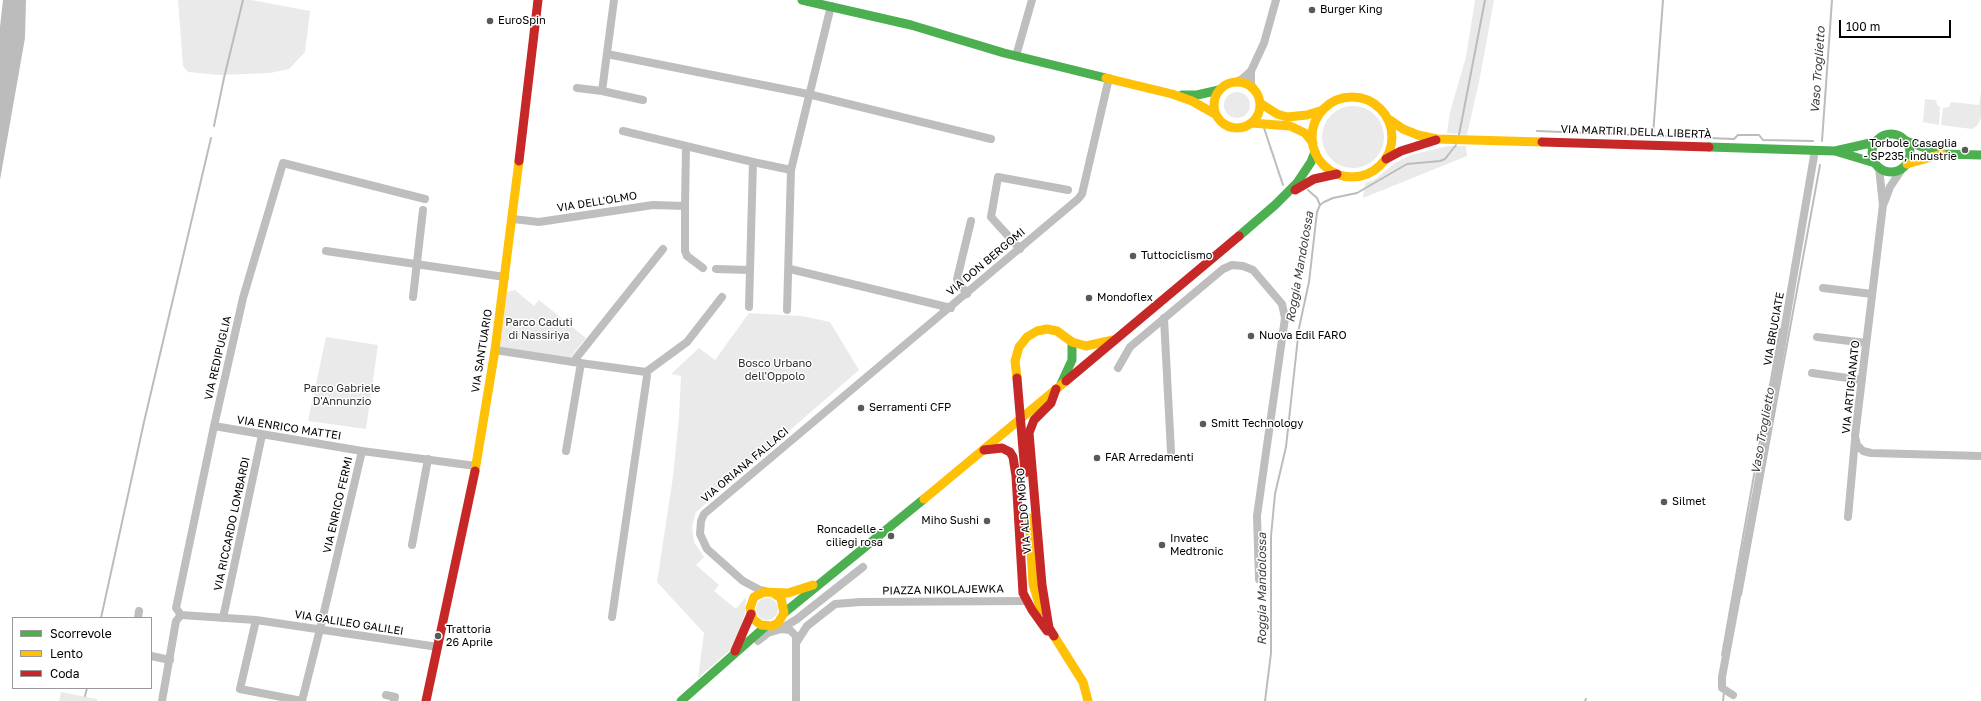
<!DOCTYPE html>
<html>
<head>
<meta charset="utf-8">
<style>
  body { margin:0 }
  #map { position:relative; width:1981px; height:701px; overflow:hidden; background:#fff; font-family:"Golos Text",sans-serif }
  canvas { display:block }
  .legend { position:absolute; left:12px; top:617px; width:140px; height:72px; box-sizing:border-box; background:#fff; border:1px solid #999; margin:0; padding:5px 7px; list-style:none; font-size:12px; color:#000 }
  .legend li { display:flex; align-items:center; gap:8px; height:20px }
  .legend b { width:20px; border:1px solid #999 }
  .scale { position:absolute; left:1839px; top:20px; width:112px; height:18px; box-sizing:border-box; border:2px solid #000; border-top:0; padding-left:5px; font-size:12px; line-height:14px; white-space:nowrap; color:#000; -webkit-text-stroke:3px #fff; paint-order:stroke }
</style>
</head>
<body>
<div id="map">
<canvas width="1981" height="701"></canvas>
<ul class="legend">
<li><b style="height:5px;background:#4caf50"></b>Scorrevole</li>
<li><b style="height:5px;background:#ffc107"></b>Lento</li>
<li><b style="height:5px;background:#c62828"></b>Coda</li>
</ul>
<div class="scale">100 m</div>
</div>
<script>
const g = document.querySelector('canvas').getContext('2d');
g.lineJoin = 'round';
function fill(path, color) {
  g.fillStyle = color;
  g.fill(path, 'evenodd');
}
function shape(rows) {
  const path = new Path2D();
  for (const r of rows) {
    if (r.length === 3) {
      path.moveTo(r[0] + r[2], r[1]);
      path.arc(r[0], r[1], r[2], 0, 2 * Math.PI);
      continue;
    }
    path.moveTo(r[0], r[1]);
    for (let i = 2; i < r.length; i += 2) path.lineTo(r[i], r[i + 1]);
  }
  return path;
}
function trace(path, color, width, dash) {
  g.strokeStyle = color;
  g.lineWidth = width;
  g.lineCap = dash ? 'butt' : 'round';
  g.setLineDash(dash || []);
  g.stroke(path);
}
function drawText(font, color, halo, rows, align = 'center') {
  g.font = font + ' "Golos Text",sans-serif';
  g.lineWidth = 3;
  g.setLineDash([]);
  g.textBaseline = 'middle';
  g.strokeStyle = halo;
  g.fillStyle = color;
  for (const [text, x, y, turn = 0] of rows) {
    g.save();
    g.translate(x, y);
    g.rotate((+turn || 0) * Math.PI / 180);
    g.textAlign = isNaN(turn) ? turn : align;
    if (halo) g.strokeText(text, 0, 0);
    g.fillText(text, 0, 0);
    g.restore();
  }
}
fill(shape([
  [178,0,251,0,310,11,305,52,289,69,270,73,219,75,188,72,183,66],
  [1475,0,1494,0,1480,77,1467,135,1447,133,1450,112,1466,57],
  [1237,105,13],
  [1981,92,1981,118,1977,126,1972,129,1941,125,1943,108,1949,107,1951,102,1979,105],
  [1925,99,1936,100,1937,105,1940,107,1939,125,1923,122],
  [1353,137,31],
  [1448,146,1466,146,1467,156,1363,198,1365,183,1374,180,1395,163,1411,155],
  [515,290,534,306,539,300,586,338,569,359,500,347,507,292],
  [749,313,802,316,830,322,859,370,696,512,692,526,694,542,704,557,696,565,719,585,714,591,736,609,746,597,745,613,736,645,698,678,704,633,657,582,673,477,679,417,681,376,671,374,699,348,715,360],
  [326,337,378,345,366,429,308,421],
  [767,609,11],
  [61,692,97,699,97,701,59,701]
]), '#eaeaea');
fill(shape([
  [3,0,26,0,25,38,0,180,0,27]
]), '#bcbcbc');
trace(shape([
  [214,126,224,78,243,0],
  [1264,128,1283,185],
  [1537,131,1734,139,1738,135,1759,135,1763,140,1813,141],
  [1459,135,1485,0],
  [1653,135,1663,0],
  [1822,141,1832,0],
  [1308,190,1317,198,1320,205],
  [1741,595,1820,165],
  [101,618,144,422,211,138],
  [1722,655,1780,329],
  [85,696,87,688],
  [1265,701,1271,653,1271,536,1275,494,1286,447,1299,328,1309,282,1317,212,1320,205,1324,202,1333,198,1357,193,1407,164,1440,161,1445,159,1456,145],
  [1585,701,1586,699],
  [1723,701,1724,692]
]), '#bcbcbc', 2);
trace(shape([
  [614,0,602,91,643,100],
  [607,54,808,94,991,139],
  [1016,56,1032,0],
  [1251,71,1251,84,1254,89],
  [1236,82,1242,79,1251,71,1264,43,1276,0],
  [577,88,602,91],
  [623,131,753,162],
  [1879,168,1883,205,1855,436,1857,445,1863,451,1871,453,1981,456],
  [1884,203,1890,187,1902,169],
  [685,206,686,146],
  [513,219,539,222,653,205,685,206,685,251,687,256,703,268],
  [1020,249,991,217,998,177,1068,190],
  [326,251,505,277],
  [716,269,749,270],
  [790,269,951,308],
  [1823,288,1872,294],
  [967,294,957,279,971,221],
  [413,297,423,210],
  [749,307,753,162,791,170],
  [787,310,791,170,831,6],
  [1164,318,1171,452],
  [1817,337,1866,343],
  [495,350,573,362],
  [1118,368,1130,347,1223,269,1232,265,1243,266,1253,270,1282,304,1285,318,1257,516,1259,579],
  [646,372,687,342,722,297],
  [1812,373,1862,380],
  [214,426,362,451],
  [566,451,581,363],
  [1848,517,1855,440],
  [412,545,428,459],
  [765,591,760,590,743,581,707,549,700,534,701,521,704,514,1078,199,1082,194,1109,78],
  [181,615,256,620,438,647],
  [612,617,647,376,646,372,573,362,663,249],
  [138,618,139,611],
  [223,618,262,435],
  [256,620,240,689,302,701],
  [781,629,797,619,863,567],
  [758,641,768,633,781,629,790,630,796,636],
  [796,643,807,626,835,604,860,602,1027,601],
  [151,656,170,660],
  [386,695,395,697,394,701],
  [1733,695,1722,688,1722,677,1758,484,1815,150],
  [162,701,176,621,181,615,176,608,214,426,243,298,283,163,425,199],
  [302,701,320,629,362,451,476,466],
  [796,701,796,639]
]), '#bebebe', 8);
trace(shape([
  [802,0,911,25,1004,53,1106,78],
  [1182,95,1197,95,1219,90],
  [1891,153,19],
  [1906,141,1942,154,1981,155],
  [1709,147,1835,151,1875,163],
  [1835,151,1875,142],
  [1239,236,1275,205,1297,183,1311,162,1315,152],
  [1061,384,1072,360,1072,342],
  [784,613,924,499],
  [681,701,766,626]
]), '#4caf50', 9);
trace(shape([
  [1106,78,1172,94,1192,101,1215,114],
  [1237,105,23],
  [1352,137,40],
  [1260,103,1277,114,1287,117,1307,115,1323,110],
  [1387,118,1403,129,1418,135,1437,139,1542,142],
  [1252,123,1290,126,1305,133,1313,143],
  [1907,164,1942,154],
  [1017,378,1015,361,1019,347,1027,337,1037,331,1047,329,1057,331,1072,342,1086,346,1113,340],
  [475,471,495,350,519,161],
  [924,499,1066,381],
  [1029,518,1033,584,1041,611],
  [773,593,781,598,784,613,778,623,772,626,761,625,753,619,750,608,754,597,764,592,788,593,813,585],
  [1054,636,1083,682,1088,701]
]), '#ffc107', 9);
trace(shape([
  [1542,142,1709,147],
  [1386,159,1401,151,1436,140],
  [519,161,538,0],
  [1295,190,1314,179,1337,174],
  [1066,381,1239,236],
  [984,450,1002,448,1010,452,1013,457,1016,476,1023,593,1032,610,1047,631],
  [1054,636,1049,628,1042,585,1029,433,1034,420,1051,403,1056,389],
  [735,651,751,614],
  [426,701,475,471]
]), '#c62828', 9);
trace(shape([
  [1017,378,1025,473]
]), '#c62828', 9);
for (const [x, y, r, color] of [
  [1312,10,4,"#595959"],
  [490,21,4,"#595959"],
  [1965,150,4,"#595959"],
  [1133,256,4,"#595959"],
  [1089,298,4,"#595959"],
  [1251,336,4,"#595959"],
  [861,408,4,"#595959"],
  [1203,424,4,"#595959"],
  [1097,458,4,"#595959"],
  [1664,502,4,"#595959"],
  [987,521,4,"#595959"],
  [891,536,4,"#595959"],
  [1162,545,4,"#595959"],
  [438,636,4,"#595959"]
]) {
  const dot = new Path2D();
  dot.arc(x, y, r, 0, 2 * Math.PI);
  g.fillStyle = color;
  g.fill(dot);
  trace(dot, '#fff', 1.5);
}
drawText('11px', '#000', '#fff', [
  ["Burger King",1320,10],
  ["EuroSpin",498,21],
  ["Torbole Casaglia",1957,144,"right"],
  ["- SP235, industrie",1957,157,"right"],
  ["Tuttociclismo",1141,256],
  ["Mondoflex",1097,298],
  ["Nuova Edil FARO",1259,336],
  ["Serramenti CFP",869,408],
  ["Smitt Technology",1211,424],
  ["FAR Arredamenti",1105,458],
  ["Silmet",1672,502],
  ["Miho Sushi",979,521,"right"],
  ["Roncadelle -",883,530,"right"],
  ["ciliegi rosa",883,543,"right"],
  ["Invatec",1170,539],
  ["Medtronic",1170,552],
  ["Trattoria",446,630],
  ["26 Aprile",446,643]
], 'left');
drawText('11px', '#000', '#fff', [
  ["VIA MARTIRI DELLA LIBERTÀ",1636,132,2],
  ["VIA DELL'OLMO",597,202,-9],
  ["VIA DON BERGOMI",986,262,-40],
  ["VIA BRUCIATE",1774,329,-80],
  ["VIA SANTUARIO",482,351,-81],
  ["VIA REDIPUGLIA",218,358,-77],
  ["VIA ARTIGIANATO",1851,387,-84],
  ["VIA ENRICO MATTEI",289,428,9],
  ["VIA ORIANA FALLACI",745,465,-40],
  ["VIA ENRICO FERMI",338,505,-77],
  ["VIA ALDO MORO",1024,511,-95],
  ["VIA RICCARDO LOMBARDI",232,524,-78],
  ["PIAZZA NIKOLAJEWKA",943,590,-1],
  ["VIA GALILEO GALILEI",349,623,9]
]);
drawText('11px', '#2f2f2f', '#fff', [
  ["Parco Caduti",539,323],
  ["di Nassiriya",539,336],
  ["Bosco Urbano",775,364],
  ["dell'Oppolo",775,377],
  ["Parco Gabriele",342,389],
  ["D'Annunzio",342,402]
]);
drawText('italic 12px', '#404040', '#fff', [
  ["Vaso Troglietto",1818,70,-86],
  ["Roggia Mandolossa",1300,267,-80],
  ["Vaso Troglietto",1763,431,-80],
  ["Roggia Mandolossa",1262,589,-90]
]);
</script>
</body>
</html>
